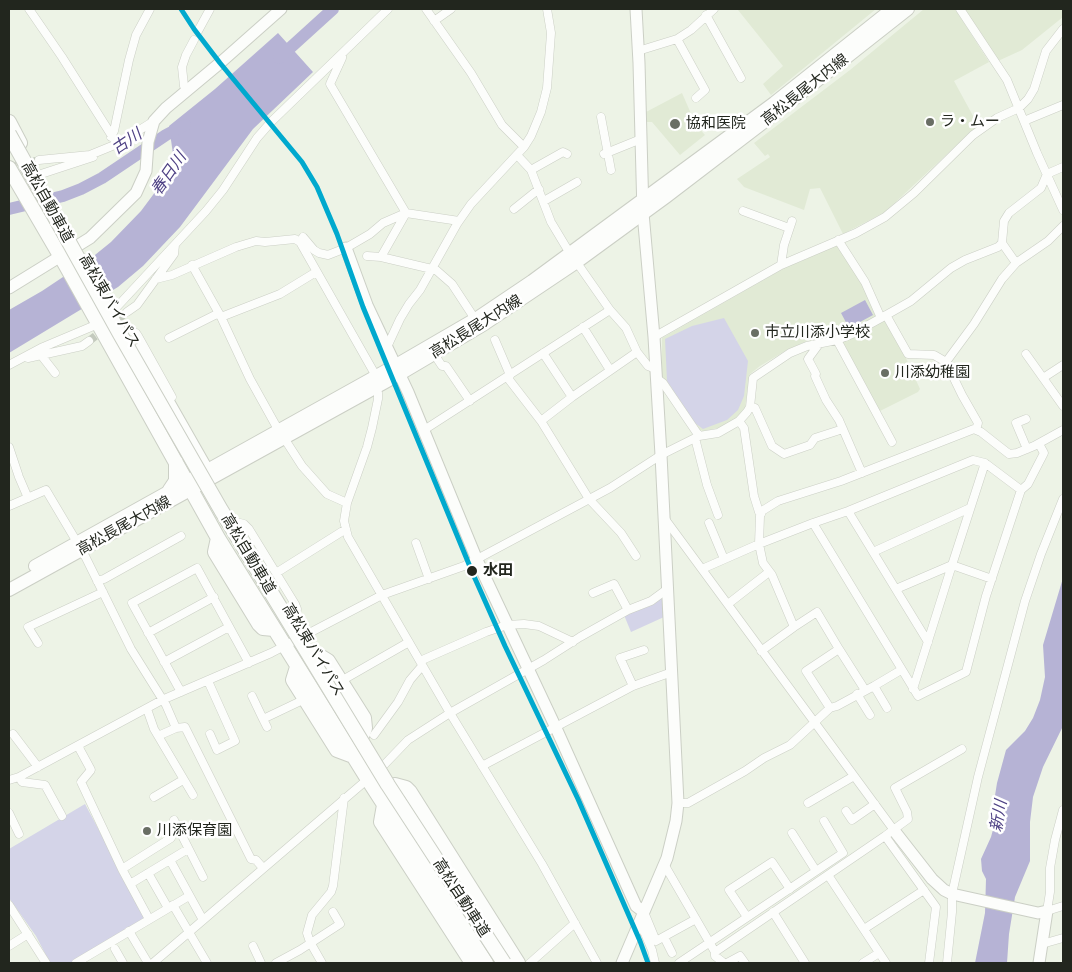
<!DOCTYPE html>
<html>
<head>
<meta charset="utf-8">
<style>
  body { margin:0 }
  #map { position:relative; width:1072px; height:972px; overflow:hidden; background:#edf3e6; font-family:Karla,sans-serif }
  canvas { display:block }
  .frame { position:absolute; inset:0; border:10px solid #22261e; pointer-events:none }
</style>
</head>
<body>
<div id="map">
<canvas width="1072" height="972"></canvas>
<div class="frame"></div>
</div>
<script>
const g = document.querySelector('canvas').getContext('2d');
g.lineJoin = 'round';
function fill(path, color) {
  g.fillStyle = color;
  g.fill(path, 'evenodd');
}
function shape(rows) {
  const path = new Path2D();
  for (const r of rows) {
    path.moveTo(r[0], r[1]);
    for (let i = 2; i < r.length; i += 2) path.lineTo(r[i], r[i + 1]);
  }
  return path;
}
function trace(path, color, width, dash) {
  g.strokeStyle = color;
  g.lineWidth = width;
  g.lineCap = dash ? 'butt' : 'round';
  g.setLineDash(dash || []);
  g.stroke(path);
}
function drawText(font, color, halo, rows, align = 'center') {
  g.font = font + ' Karla,"Noto Sans JP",sans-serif';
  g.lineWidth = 5;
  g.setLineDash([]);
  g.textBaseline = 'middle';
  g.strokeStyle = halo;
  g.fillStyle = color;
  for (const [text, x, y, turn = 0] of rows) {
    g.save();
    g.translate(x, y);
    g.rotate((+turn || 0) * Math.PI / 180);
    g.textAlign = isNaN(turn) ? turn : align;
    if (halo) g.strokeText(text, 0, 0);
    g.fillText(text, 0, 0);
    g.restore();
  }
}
fill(shape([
  [740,9,876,9,771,95,763,84,783,66,738,10],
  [924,9,955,9,989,62,954,81,978,125,885,212,843,234,820,188,810,189,804,210,744,187,737,179,770,157,768,154,765,156,754,143,850,70],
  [963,9,1063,9,1063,17,1022,50,998,61],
  [682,93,696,125,705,135,680,155,652,122,647,122,646,112],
  [837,243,862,284,877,316,855,328,825,339,807,341,785,351,760,366,750,374,745,408,741,414,732,421,718,428,703,431,697,429,664,381,662,374,662,338,795,262,797,263,810,257,809,254],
  [884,319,905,356,920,389,918,392,878,412,840,340]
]), '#e1ead5');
fill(shape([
  [724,318,748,361,744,396,738,410,727,420,703,429,695,423,667,381,665,339,692,326],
  [662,595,664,617,631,632,624,615],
  [85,804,147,920,78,963,50,963,36,936,9,898,9,849]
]), '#d4d4e8');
fill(shape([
  [278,33,313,72,253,129,180,227,143,266,118,287,9,353,9,310,42,291,90,259,111,242,141,211,182,156,173,154,169,126,215,89],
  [865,300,873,315,849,328,841,313],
  [1063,578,1063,726,1043,767,1033,797,1030,822,1030,861,1015,897,1009,934,1007,963,975,963,985,913,986,879,982,871,981,859,991,837,994,826,993,808,997,783,1006,750,1025,731,1033,718,1040,700,1045,677,1043,645]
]), '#b6b3d5');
trace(shape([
  [279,58,333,9],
  [9,209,63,196,81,189,102,178,166,135,185,125]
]), '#b6b3d5', 12);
trace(shape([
  [9,168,39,160],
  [89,341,127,312]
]), '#c4cabe', 8, [8, 4]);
const street = shape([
  [29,9,62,57,117,144],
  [426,9,471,73,502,125,524,147],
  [960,9,1007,80,1037,153,1063,210],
  [706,15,741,78],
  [434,21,451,9],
  [198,31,210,9],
  [677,39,705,90,696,98],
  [638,51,677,39,691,30,714,9],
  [342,54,342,58,330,84,406,213,381,257],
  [187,91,184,86,182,67,186,55,194,40],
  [601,117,611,170],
  [1024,121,1063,105],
  [111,137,114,131,129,60,136,35,150,9],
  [604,154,641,139],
  [517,155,531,170,551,222,566,247,610,310,626,328,637,352,648,366,656,369],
  [39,160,90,155,117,144,154,121],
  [531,170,563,152,567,154],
  [38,175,93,157],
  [544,201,577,182],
  [514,209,539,189],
  [743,211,789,228],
  [838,240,865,282,881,318,911,301,951,268,965,260,998,247,1002,243,1004,221,1009,213,1041,188,1047,174,1063,167],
  [300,242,303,237,314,250,319,253,328,255,346,248,370,234,383,223,406,213,459,221],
  [367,256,381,257,436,270,452,284,475,319],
  [1016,263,1048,241,1063,226],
  [192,265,221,317,280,294,316,272],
  [781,265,784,245,792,221],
  [156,279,172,275,236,247,256,241,265,242,295,239,300,242,376,376],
  [114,310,206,211,223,190,257,138,271,122,388,9],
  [127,312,137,305,174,254,175,245],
  [886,315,908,354,934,355,946,362],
  [221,317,250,379,275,424,302,466,327,494,347,503],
  [583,327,610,370],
  [125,328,136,333,138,336,172,397],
  [654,337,781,265,856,233,885,217,914,193,973,135,997,118,1019,108,1028,99,1034,89,1046,51,1063,29],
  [169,338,219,313],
  [495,340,510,375],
  [837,340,892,442],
  [819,344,808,359,816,374,815,376,826,400,839,420,862,473],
  [387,347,400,319,409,304,420,290,457,224,471,204,524,147,531,136,541,112,547,88,551,33,547,9],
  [543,353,572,397],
  [434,354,442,366,446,366,470,401],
  [1026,354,1063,406],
  [41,355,55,373],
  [28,358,82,346,89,341],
  [9,365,41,348,98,324],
  [507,377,541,421,589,499,621,533,636,556],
  [656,378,663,383,699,436],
  [1043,378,1063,365],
  [375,387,378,393,378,399,372,428,367,447,347,503,344,521,348,537,450,713,542,864,597,963],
  [750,407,755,408,772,446,784,454,810,445,815,438,843,429],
  [1026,419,1016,423,1027,449],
  [541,421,572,397,637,352],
  [739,421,744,428,754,496,759,512,761,514],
  [424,430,610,310],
  [976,430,978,423,962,395,946,362,974,324,1002,279,1016,263,1002,243],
  [695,438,707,485,718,515],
  [9,447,19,477,28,498],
  [1021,490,1028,484,1044,453,1039,444],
  [9,506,46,490,84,554,131,649,166,705,176,728,185,727,251,859,256,860,263,868],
  [848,511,928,642],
  [665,519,896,833],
  [236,522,244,524,249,529,295,604,297,609,295,621],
  [709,523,724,559],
  [813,523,918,696,966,672,986,596,1021,490,985,463,973,460,848,511,813,523,759,544,763,563,772,575,794,627,817,612,839,649],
  [416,543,429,579],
  [873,552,970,508],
  [702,569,759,544,760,516,762,511,778,501,841,481,974,429,981,432,1009,454,1017,453,1034,446,1063,430],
  [276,573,346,529],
  [97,581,104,579,181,536],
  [896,589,952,565,985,463],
  [593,593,614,584,628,610],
  [728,604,769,572],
  [148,633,214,597],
  [38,643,28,627,103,592],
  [761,651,794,627],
  [420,661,486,632,507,625,524,624,539,626,573,642],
  [164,662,229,627],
  [208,681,235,741,217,750,210,734],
  [341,681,409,642],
  [633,686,620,658,644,650],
  [874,686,887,708],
  [913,689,952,565,992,579],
  [181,692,132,603,197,568,249,663],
  [857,694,870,715],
  [252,696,263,719],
  [830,708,806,671,839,649,865,690],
  [147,709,154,729,193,795],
  [267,727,263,719,305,699],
  [13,734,38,767],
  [374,735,398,702,410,680,422,666],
  [158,736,176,728],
  [78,746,91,770,81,782,122,869,149,919],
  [482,766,633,686,672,672],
  [19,777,22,782,45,785,62,816],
  [9,780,19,777,162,700,271,653,382,595,464,566,610,488,661,455,699,436,718,433,739,421,747,412,750,407,753,378,790,353,807,346,837,340,852,334,881,318],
  [154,797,183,780],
  [678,803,688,803,745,771,764,758,790,745,830,708,837,706,874,686,901,670],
  [808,803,854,776],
  [1063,810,1055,840,1050,868,1050,892,1047,911,1063,906],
  [846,811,852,820,875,804],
  [9,813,19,834],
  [174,820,203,877],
  [792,833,816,871],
  [885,836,936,907,929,963],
  [170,860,203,920],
  [664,864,715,952,885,836,908,819,907,812,895,788,962,749],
  [122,869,171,838],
  [148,873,168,908],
  [828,875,886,963],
  [130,884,188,849],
  [9,905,46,963],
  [173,905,207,963],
  [644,912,656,941,696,919],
  [773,912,805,963],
  [747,917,729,890,772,862,790,889],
  [640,922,652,950,655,963],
  [864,929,924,890],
  [129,931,148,963],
  [664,937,672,953],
  [1042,944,1063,938],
  [9,946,28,934],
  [253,946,261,963],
  [115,949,123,963],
  [715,952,715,956,724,963],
  [76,963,189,896],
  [153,963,383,766,408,740,450,713,544,660,580,637,628,610,651,601,666,590],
  [276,963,300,950,340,924,333,912],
  [322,963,310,942,307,933,312,915,331,892,333,886,344,798],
  [530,963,575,923],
  [679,963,843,853,824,821],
  [727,963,740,956,745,963],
  [863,963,879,953],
  [947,963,952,912,952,894,978,777,1025,601,1041,554,1063,499]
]);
const secondary = shape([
  [346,248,367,305,408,392,477,560,556,728,636,906,644,912],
  [9,288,90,238,136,193,146,171,148,142,154,121,166,108,220,63,281,9],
  [896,833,932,879,944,890,952,894,1038,913,1047,911,1039,963],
  [622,963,667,858,676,821,678,803,661,455,654,337,643,213,639,63,636,9]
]);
const primary = shape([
  [35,566,396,365,477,318,532,281,774,103,892,9],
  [9,590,400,374,483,325,577,262,666,197,785,106,908,9]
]);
const highway = shape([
  [9,122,20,143],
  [9,168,65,264,218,538,367,778,486,963],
  [138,351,203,465],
  [170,490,176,481,176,462],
  [218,538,215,552,259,624,263,628,274,629],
  [315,653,328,661,364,718,365,728,363,734],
  [297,667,293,680,337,750,353,756],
  [395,785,406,788,410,792,518,963],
  [384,805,381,822,472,963]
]);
trace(street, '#cbcfc5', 9);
trace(secondary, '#cbcfc5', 13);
trace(primary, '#cbcfc5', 14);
trace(highway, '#cbcfc5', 16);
trace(street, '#fcfdfb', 8);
trace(secondary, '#fcfdfb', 11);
trace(primary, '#fcfdfb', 12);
trace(highway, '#fcfdfb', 14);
const highwayBridge = shape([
  [9,134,120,334,221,510,388,785,504,963]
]);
trace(highwayBridge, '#cbcfc5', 16, []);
trace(highwayBridge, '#fcfdfb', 14);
trace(shape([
  [181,9,194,29,220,63,302,162,317,187,337,234,363,307,473,574,505,646,578,799,640,941,648,963]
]), '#00a9ce', 5);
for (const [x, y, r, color] of [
  [930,122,5,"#696e64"],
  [675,124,6,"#696e64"],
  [755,333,5,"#696e64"],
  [885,373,5,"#696e64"],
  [472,571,6,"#22261e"],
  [147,831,5,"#696e64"]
]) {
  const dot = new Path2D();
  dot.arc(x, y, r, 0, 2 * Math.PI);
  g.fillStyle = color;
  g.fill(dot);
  trace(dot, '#fff', 2);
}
drawText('15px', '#22261e', '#fff', [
  ["高松長尾大内線",805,90,-38],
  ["高松自動車道",47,202,61],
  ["高松東バイパス",109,301,60],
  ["高松長尾大内線",476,327,-32],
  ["高松長尾大内線",124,526,-29],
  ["高松自動車道",248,554,59],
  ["高松東バイパス",313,650,59],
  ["高松自動車道",461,898,57]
]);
drawText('15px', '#22261e', '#fff', [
  ["ラ・ムー",940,122],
  ["協和医院",686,124],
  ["市立川添小学校",765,333],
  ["川添幼稚園",895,373],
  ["川添保育園",157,831]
], 'left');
drawText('bold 15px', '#22261e', '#fff', [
  ["水田",483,571]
], 'left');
drawText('italic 16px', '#4e4184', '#fff', [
  ["古川",127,142,-34],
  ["春日川",169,174,-55],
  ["新川",999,816,-80]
]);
</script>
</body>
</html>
